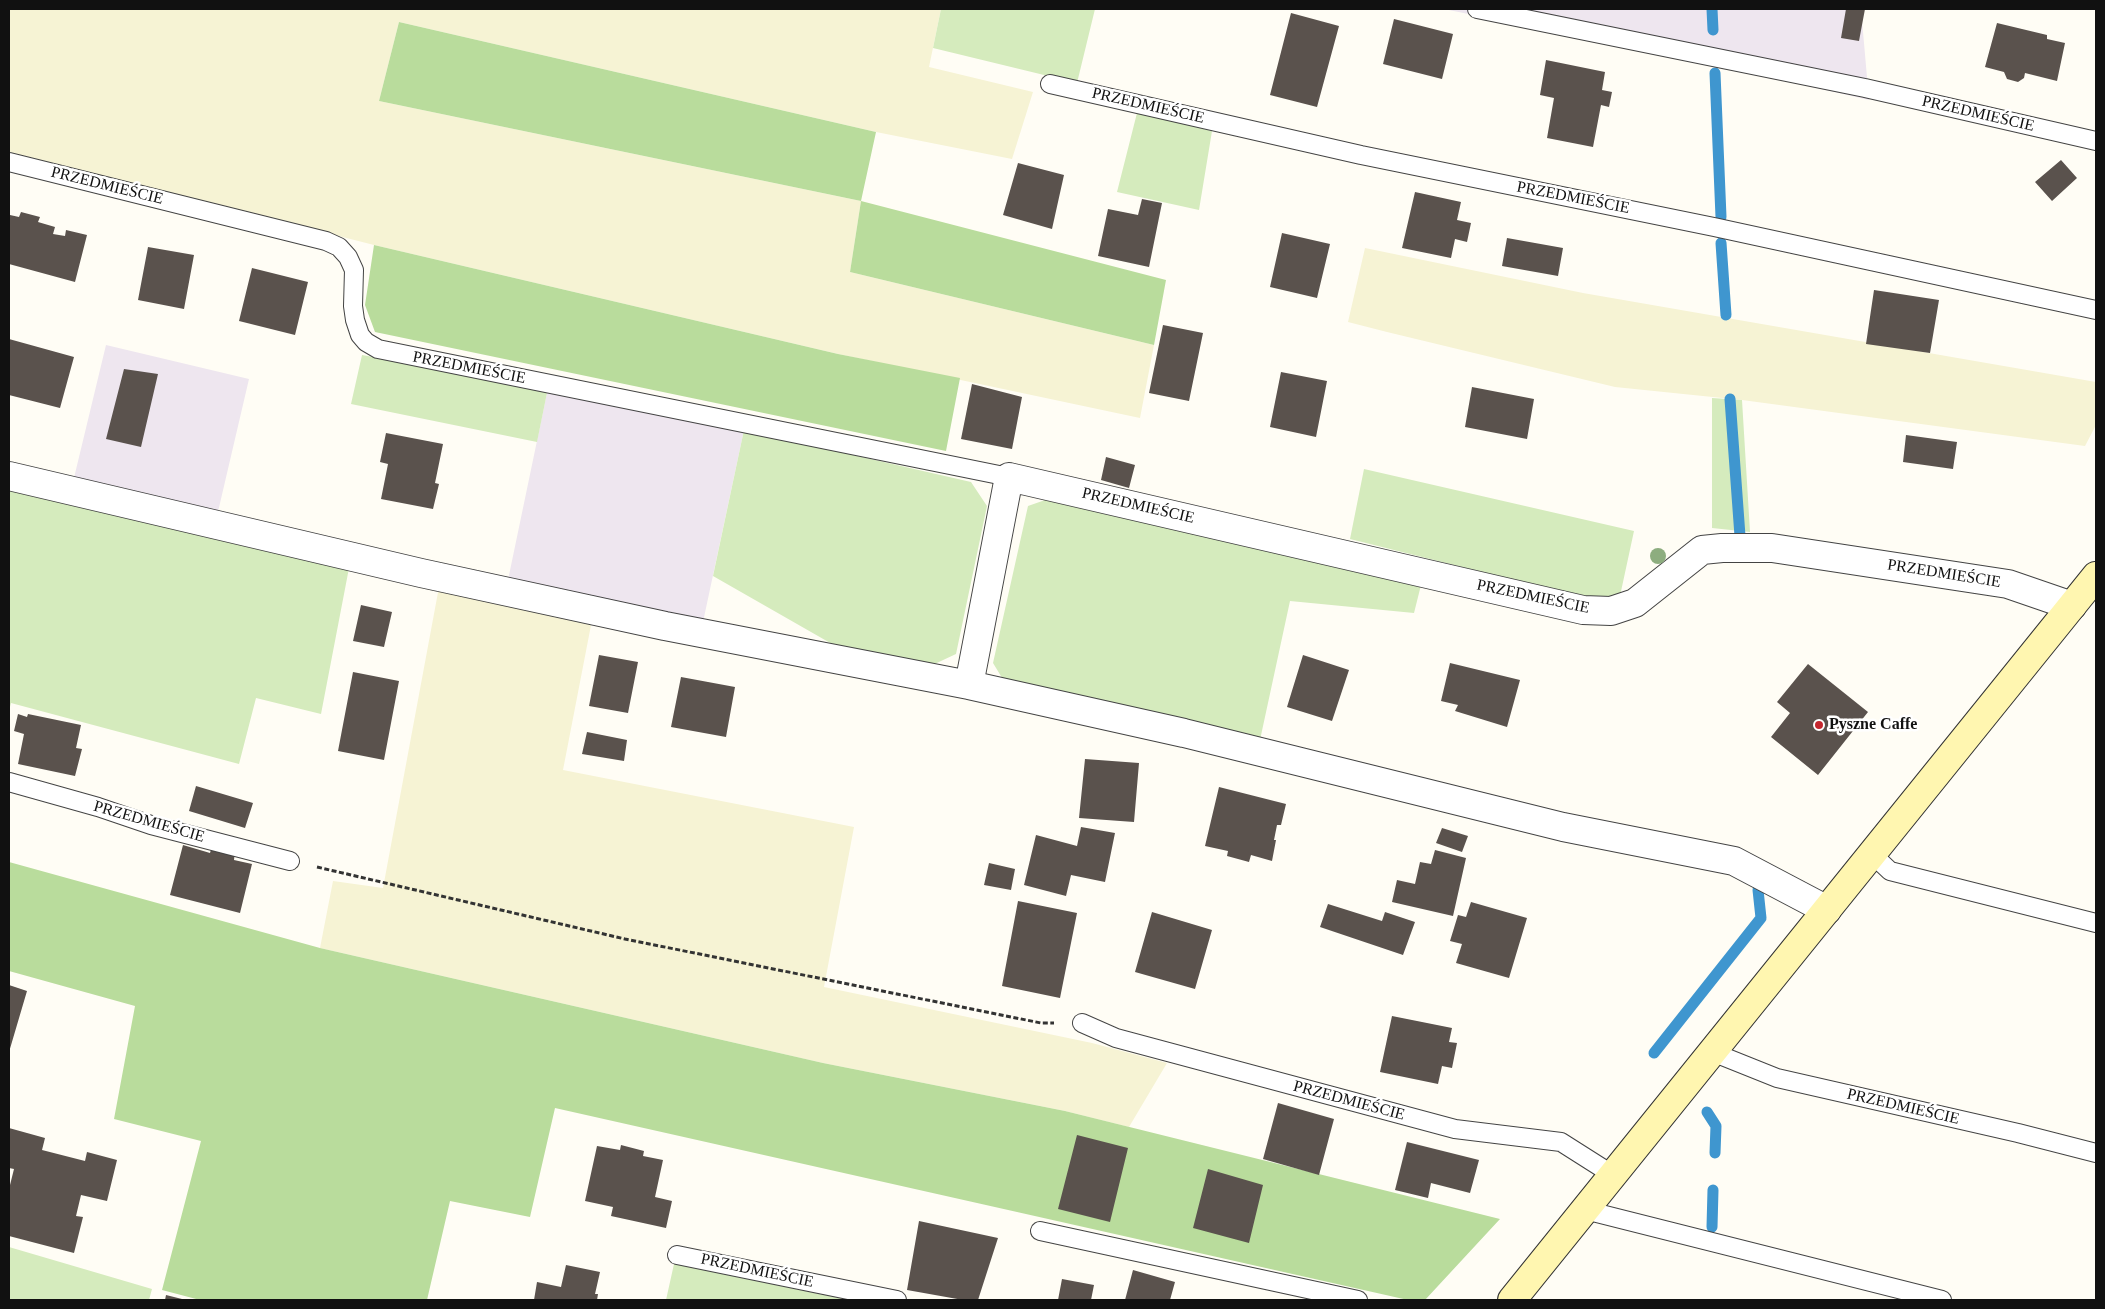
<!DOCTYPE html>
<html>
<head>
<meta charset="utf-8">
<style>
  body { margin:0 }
  #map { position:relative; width:2105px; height:1309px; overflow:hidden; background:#fffdf5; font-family:Georgia,serif }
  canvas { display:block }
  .frame { position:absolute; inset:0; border:10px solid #111; pointer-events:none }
</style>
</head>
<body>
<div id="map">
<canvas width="2105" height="1309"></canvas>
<div class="frame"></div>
</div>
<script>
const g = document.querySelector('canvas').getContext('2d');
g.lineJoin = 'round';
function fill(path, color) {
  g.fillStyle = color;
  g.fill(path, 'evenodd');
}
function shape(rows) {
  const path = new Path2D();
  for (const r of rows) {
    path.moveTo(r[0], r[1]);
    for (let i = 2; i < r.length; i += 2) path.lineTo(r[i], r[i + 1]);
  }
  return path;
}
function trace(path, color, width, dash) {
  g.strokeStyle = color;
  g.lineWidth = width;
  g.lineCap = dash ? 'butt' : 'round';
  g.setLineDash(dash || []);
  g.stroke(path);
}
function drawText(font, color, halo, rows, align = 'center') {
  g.font = font + ' Georgia,serif';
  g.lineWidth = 5;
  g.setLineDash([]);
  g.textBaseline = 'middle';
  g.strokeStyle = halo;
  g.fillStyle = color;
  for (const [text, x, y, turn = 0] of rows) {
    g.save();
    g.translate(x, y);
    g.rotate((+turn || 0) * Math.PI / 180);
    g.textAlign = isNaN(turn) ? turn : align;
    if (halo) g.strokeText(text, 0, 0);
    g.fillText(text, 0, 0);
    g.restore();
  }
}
fill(shape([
  [1444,9,1861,9,1869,100,1726,67],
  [106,345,249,379,217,516,73,482],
  [548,388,744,430,703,622,508,580]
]), '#eee6ef');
fill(shape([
  [9,9,941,9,929,67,1033,92,1012,159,876,132,399,22,379,101,861,201,850,272,1154,345,1140,418,838,354,374,245,9,152],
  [1365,248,1583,293,2096,382,2096,425,2085,446,1742,400,1615,387,1387,332,1348,322],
  [439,587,592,620,563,770,854,827,824,987,1092,1043,1167,1063,1129,1127,1065,1111,823,1063,320,948,333,881,383,888]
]), '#f6f3d4');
fill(shape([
  [941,9,1095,9,1077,83,933,48],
  [1137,113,1212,131,1199,210,1117,192],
  [362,355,548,388,537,442,351,404],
  [1712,398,1742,400,1750,532,1712,528],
  [744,430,971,482,987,506,956,654,926,668,846,652,713,576],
  [1364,469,1634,531,1620,596,1602,602,1350,539],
  [9,485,349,568,321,714,256,698,239,764,11,703,9,711],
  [1048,499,1421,585,1414,613,1290,601,1260,740,1007,686,993,663,1028,506],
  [9,1247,152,1289,149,1300,9,1300],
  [674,1264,849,1300,666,1300]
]), '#d5ebbd');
fill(shape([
  [399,22,876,132,861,201,1166,280,1154,345,850,272,861,201,379,101],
  [374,245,838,354,960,378,946,451,375,332,365,305],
  [9,862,320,948,823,1063,1065,1111,1500,1219,1425,1300,1408,1300,555,1108,530,1217,450,1201,427,1300,200,1300,162,1290,201,1141,114,1119,135,1006,9,971]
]), '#b9dc9c');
trace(shape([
  [1712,9,1713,30],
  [1715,73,1721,217],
  [1721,243,1726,315],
  [1730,399,1740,536],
  [1654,1053,1761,918,1758,890],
  [1707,1112,1716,1126,1715,1153],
  [1712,1227,1713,1190]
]), '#3f96cf', 11);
fill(shape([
  [1846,9,1865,9,1859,41,1841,38],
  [1291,13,1339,26,1317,107,1270,95],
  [1394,19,1453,34,1442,79,1383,64],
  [1997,23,2047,35,2047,39,2065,43,2057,81,2025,73,2024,78,2018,82,2007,79,2004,72,1985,67],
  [1546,60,1605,72,1602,90,1612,92,1609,107,1601,105,1593,147,1547,138,1554,98,1540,95],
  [2061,160,2077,178,2052,201,2035,182],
  [1018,163,1064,175,1052,229,1003,215],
  [1415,192,1461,202,1457,220,1471,223,1467,242,1455,239,1451,258,1402,248],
  [1142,199,1162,203,1149,267,1098,256,1108,209,1138,215],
  [21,212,40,217,38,222,55,227,53,234,65,236,66,230,87,235,75,282,9,264,9,220,10,215,19,217],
  [1282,233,1330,244,1317,298,1270,287],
  [1507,238,1563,248,1558,276,1502,266],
  [148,247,194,255,184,309,138,300],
  [252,268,308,282,295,335,239,321],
  [1874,290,1939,300,1930,353,1866,344],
  [1163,325,1203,333,1189,401,1149,393],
  [9,339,74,357,60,408,9,395],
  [124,369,158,374,141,447,106,439],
  [1281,372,1327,381,1316,437,1270,427],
  [972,384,1022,397,1012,449,961,439],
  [1472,387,1534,399,1527,439,1465,427],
  [386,433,443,444,435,483,439,484,433,509,381,499,388,464,380,462],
  [1906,435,1957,442,1953,469,1903,462],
  [1106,457,1135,465,1129,488,1101,480],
  [361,605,392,612,384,647,353,641],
  [599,655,638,662,628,713,589,706],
  [1303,655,1349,670,1332,721,1287,707],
  [1450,663,1520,680,1507,727,1455,711,1458,705,1441,701],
  [1808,664,1868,712,1818,775,1771,737,1790,713,1777,702],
  [353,672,399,681,384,760,338,751],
  [681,677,735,687,726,737,671,727],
  [18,714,27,717,28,714,81,725,76,748,82,749,75,776,18,764,24,734,14,731],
  [587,732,627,740,624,761,582,754],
  [1085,759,1139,763,1134,822,1079,818],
  [196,786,253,803,245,828,189,811],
  [1219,787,1286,804,1281,825,1277,825,1274,840,1276,840,1272,861,1251,855,1249,862,1227,856,1228,851,1205,846],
  [1081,827,1115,833,1105,882,1071,875,1066,896,1024,885,1036,835,1077,846],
  [1442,828,1468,836,1462,852,1436,843],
  [183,845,210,853,212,846,235,851,234,860,252,864,240,913,170,895],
  [1435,850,1466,858,1453,916,1392,902,1397,880,1415,884,1420,862,1431,864],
  [989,863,1015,869,1011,890,984,885],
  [1018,901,1077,913,1060,998,1002,986],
  [1471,902,1527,918,1509,978,1456,963,1462,944,1450,941,1458,915,1466,917],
  [1328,904,1382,921,1385,912,1415,922,1403,955,1320,927],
  [1152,912,1212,930,1195,989,1135,972],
  [9,985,27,991,9,1052],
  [1392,1016,1452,1028,1449,1042,1457,1043,1452,1068,1442,1066,1438,1084,1380,1072],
  [1278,1103,1334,1119,1319,1175,1263,1159],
  [9,1128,45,1138,42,1150,85,1161,87,1152,117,1160,107,1201,81,1195,76,1216,83,1217,74,1253,9,1236,9,1189,14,1169,9,1168],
  [1077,1135,1128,1148,1110,1222,1058,1209],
  [1407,1142,1479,1160,1470,1193,1431,1183,1428,1198,1395,1190],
  [621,1145,644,1151,643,1156,663,1160,655,1197,672,1201,666,1228,611,1216,613,1207,585,1201,597,1146,620,1150],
  [1208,1169,1263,1185,1249,1243,1193,1228],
  [919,1221,998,1238,978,1300,963,1300,907,1290],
  [566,1265,600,1272,595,1294,598,1294,597,1300,534,1300,537,1282,561,1287],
  [1133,1270,1175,1282,1170,1300,1125,1300],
  [1062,1279,1094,1285,1091,1300,1058,1300],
  [166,1295,186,1300,165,1300]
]), '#5a524d');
const service = shape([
  [1477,9,1865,88,2096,141],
  [1050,84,1361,155,1714,227,2096,310],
  [9,162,326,241,339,247,348,257,354,270,353,306,355,320,360,335,366,342,378,349,1009,477],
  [9,782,98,807,151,825,290,861],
  [1872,854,1890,871,2096,923],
  [1082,1023,1116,1038,1455,1129,1561,1142,1613,1175],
  [1712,1052,1777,1078,2018,1133,2096,1153],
  [1585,1210,1942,1300],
  [1040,1231,1358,1300],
  [677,1255,897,1300]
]);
const minor = shape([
  [9,476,421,573,665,626,969,685,1184,733,1563,827,1734,861,1827,910],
  [969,685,1009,477,1583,610,1611,611,1635,603,1702,550,1722,548,1772,548,2008,584,2072,606]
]);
const secondary = shape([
  [1512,1300,2096,576]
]);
trace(service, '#444', 20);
trace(minor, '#444', 30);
trace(secondary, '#333', 30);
trace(shape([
  [317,867,625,939,1041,1023,1054,1023]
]), '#333', 3, [5, 2.5]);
trace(service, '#fff', 18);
trace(minor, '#fff', 28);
trace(secondary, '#fff6b0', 28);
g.fillStyle = '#8dad7f';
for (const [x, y] of [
  [1658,556]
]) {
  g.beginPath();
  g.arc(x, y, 8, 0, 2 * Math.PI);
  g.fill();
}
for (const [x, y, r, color] of [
  [1819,725,5,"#c4262e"]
]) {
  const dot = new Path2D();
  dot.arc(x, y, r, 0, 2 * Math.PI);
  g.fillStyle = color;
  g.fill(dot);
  trace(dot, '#fff', 2);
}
drawText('16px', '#111', '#fff', [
  ["PRZEDMIEŚCIE",1148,106,13],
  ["PRZEDMIEŚCIE",1978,114,13],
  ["PRZEDMIEŚCIE",107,186,14],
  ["PRZEDMIEŚCIE",1573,198,11],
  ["PRZEDMIEŚCIE",469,368,11],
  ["PRZEDMIEŚCIE",1138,506,13],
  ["PRZEDMIEŚCIE",1944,574,9],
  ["PRZEDMIEŚCIE",1533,597,12],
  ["PRZEDMIEŚCIE",149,822,16],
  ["PRZEDMIEŚCIE",1349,1101,15],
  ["PRZEDMIEŚCIE",1903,1107,13],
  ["PRZEDMIEŚCIE",757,1271,12]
]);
drawText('bold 16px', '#111', '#fff', [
  ["Pyszne Caffe",1829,725]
], 'left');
</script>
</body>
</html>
